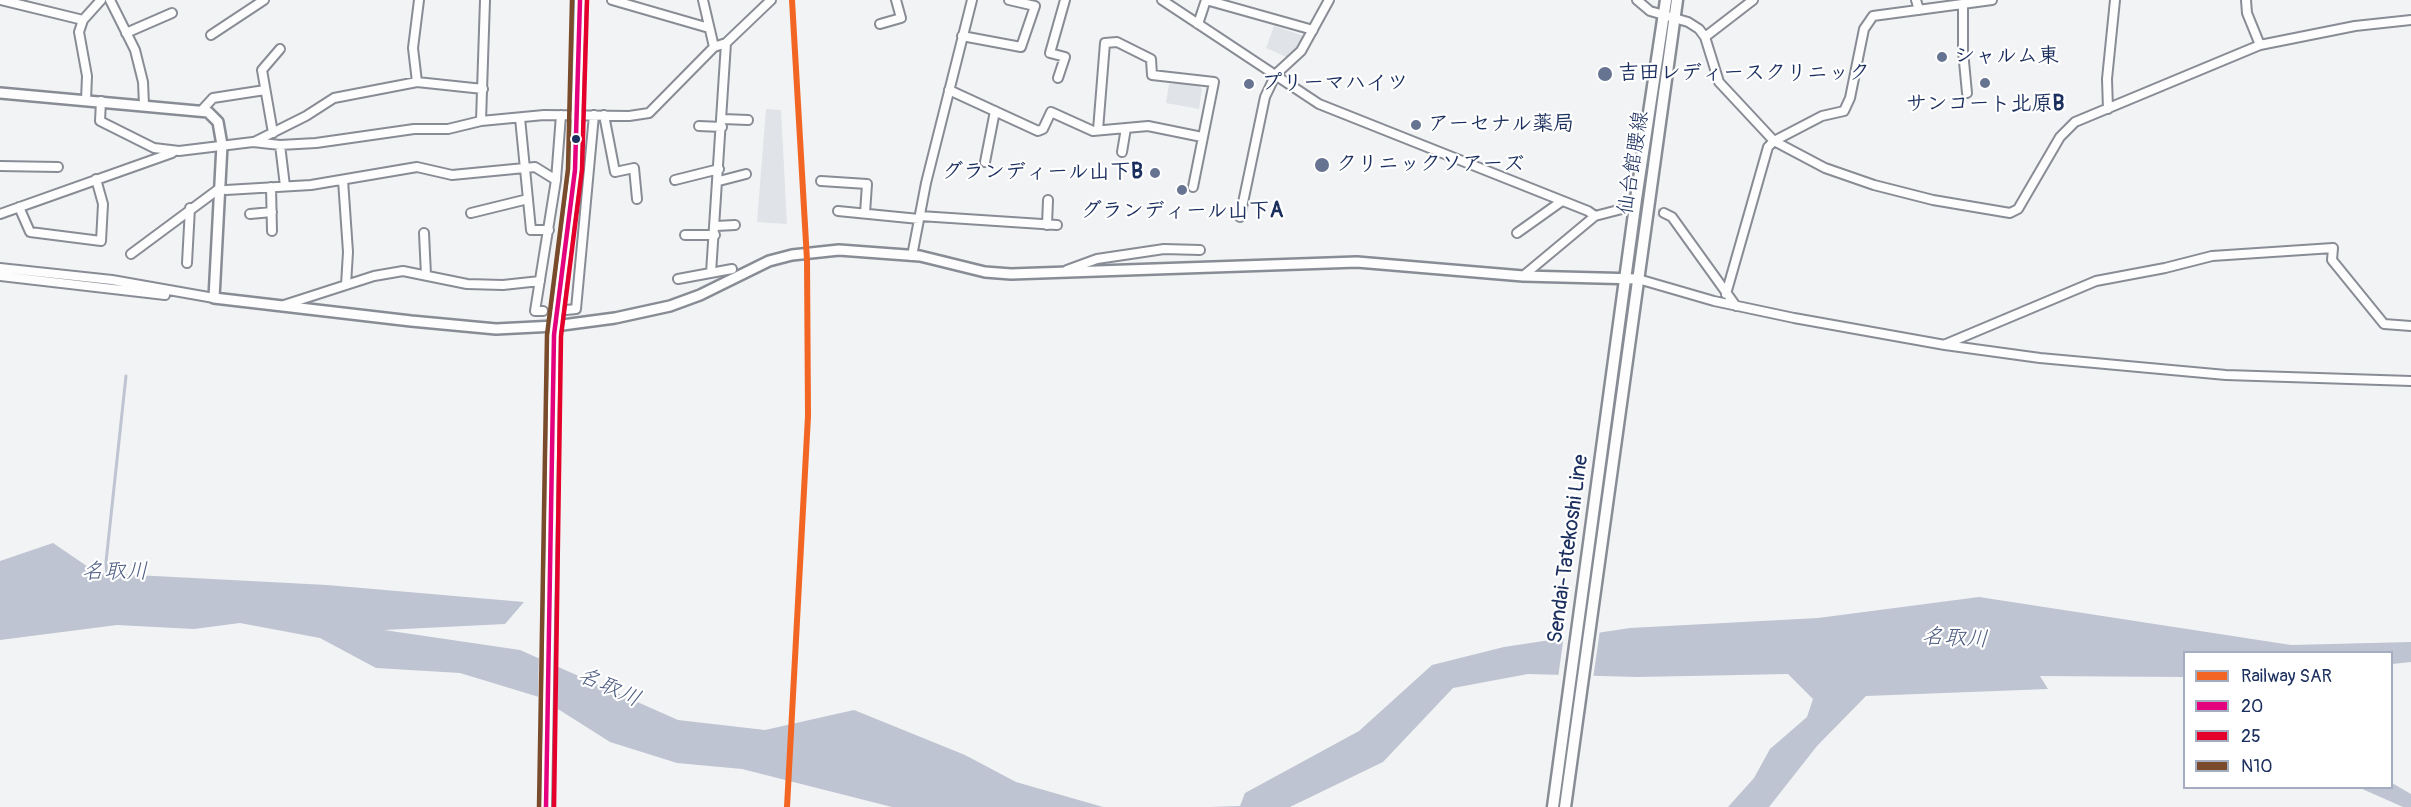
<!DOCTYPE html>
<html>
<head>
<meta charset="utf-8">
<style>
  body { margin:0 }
  #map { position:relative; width:2411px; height:807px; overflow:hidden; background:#f2f3f4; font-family:Pangolin,sans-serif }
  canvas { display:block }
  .legend { position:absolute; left:2183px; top:651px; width:210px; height:138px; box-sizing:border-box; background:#fff; border:2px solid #a4acbf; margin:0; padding:8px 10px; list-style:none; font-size:18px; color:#1b2f5e }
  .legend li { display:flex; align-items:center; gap:12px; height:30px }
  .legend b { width:30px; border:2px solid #a4acbf }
</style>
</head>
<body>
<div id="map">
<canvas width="2411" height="807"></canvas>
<ul class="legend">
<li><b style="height:8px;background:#f26522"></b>Railway SAR</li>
<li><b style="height:8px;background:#e5007d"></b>20</li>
<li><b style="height:8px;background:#e4002b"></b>25</li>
<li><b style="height:8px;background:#7a4b2a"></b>N10</li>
</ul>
</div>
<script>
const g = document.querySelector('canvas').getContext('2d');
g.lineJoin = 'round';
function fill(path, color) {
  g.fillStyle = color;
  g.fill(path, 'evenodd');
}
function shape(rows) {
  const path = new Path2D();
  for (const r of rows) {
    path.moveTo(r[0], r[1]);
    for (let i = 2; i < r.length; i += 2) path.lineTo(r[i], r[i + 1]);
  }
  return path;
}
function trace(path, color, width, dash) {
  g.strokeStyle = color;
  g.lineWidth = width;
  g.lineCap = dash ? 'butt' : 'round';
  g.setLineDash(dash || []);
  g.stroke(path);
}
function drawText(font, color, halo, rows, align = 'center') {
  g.font = font + ' Pangolin,"Klee One",sans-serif';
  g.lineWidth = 4.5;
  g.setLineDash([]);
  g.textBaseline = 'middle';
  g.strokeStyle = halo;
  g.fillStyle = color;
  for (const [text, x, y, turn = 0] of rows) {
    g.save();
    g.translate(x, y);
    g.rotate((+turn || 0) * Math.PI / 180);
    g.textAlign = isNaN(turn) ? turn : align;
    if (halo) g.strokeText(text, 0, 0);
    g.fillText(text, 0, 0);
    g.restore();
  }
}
fill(shape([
  [1274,26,1304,36,1298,49,1289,58,1266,48],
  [1179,83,1198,85,1202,89,1199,109,1166,103,1169,84],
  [766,109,781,110,787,224,757,222]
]), '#e0e3e8');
fill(shape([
  [53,543,97,573,327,585,524,602,505,624,384,630,520,650,678,720,765,730,854,710,965,755,1016,782,1103,807,892,807,742,769,677,763,610,742,539,697,460,673,376,668,320,638,240,623,194,629,117,625,0,640,0,561],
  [1979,597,2291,645,2411,642,2411,662,2392,664,2392,652,2184,652,2184,677,2040,676,2048,689,1866,696,1817,746,1769,807,1728,807,1754,778,1770,749,1807,717,1813,699,1788,674,1638,677,1528,674,1453,688,1383,762,1290,807,1210,807,1240,806,1245,793,1359,731,1432,665,1504,647,1630,628,1818,618],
  [2392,783,2411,794,2411,807,2403,807,2360,788,2392,788]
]), '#bec4d1');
fill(shape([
  [1600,630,1593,679,1558,678,1564,635],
  [539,655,558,664,558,712,538,700]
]), '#f2f3f4');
trace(shape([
  [107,578,106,562,126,376]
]), '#bec4d1', 3);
trace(shape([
  [1622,209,1664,213]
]), '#c7ccd6', 8, [8, 4]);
const minor = shape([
  [1,0,83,20],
  [110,0,135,50,143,82,144,105],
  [419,0,413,48,417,82,483,89],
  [612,0,709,28],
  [703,0,714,47],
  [1162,0,1319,104,1588,211,1595,216],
  [1206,0,1313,30],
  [1637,0,1650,11,1688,22,1699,29,1705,37,1719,82,1774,141,1825,168,1874,185,1933,200,2010,213,2018,209,2060,137,2075,122,2260,45,2355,26,2411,20],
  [1916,0,1919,10],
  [2246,0,2247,13,2260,45],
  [1963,4,1963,51,1967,93],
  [880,24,901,18,896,0],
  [1198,24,1206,0],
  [126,33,172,13],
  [211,35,264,0],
  [962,36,1021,47,1035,6,1009,0],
  [1705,37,1753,0],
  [1058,78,1065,57,1050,53,1065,0],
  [949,90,1038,131,1043,129,1051,112,1093,131,1148,126,1202,137],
  [86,100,87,76,79,32,83,20,101,0],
  [101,101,100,121,154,148,179,151,253,142,280,145,316,143,414,129,448,129,481,121,544,115,629,116,649,113,714,47,726,43,771,0],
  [2108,109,2107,79,2115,0],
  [202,110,213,98,265,90],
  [604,115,615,172,634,168,637,199],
  [520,118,531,230,549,230],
  [723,119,748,120],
  [481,121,485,0],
  [699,126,722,127],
  [1098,130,1105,43,1117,42,1151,59,1152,75,1214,82,1193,187],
  [273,133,262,70,280,49],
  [254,142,306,116,334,98,417,82],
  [280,145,285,186],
  [1122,152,1126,128],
  [985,162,995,111],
  [0,166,58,167],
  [343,180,348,252,346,285],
  [675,180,719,169],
  [719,181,746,174],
  [821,181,867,184,865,213],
  [271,187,272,231],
  [226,190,311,185,417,167,452,175,535,167,556,180],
  [19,207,30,232,101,241,103,204,96,179],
  [838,211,919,219],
  [471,213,528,199],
  [1664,213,1672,217,1736,306],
  [0,214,172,153],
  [250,214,272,212],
  [920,216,1057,225],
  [1240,217,1265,97,1276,74,1301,51,1329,0],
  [1047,225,1048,200],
  [716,226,735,225],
  [424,233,426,275],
  [1517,233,1562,201],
  [685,235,715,235],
  [131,254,220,188],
  [912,256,926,183,972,0],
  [187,263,190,208],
  [0,268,112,280,214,298],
  [1067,270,1097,259,1164,249,1200,250],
  [711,273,726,43],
  [0,276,165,295],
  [1523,276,1595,216,1622,209],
  [678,279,732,269],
  [1638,279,1714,301,1794,318,1945,345,2040,358,2226,375,2411,381],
  [1726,294,1768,147,1774,141,1822,116,1844,111,1850,98,1864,29,1873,16,1992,0],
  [284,305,374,276,403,271,467,284,503,285,540,281],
  [566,310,576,309,594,115],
  [543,311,535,311,556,180,561,115],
  [1946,344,2096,281,2165,268,2212,256,2333,248,2332,260,2384,324,2411,326]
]);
const tertiary = shape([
  [0,93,208,112,218,122,222,145,214,298,411,321,496,329,555,326,615,318,670,306,700,295,769,261,792,255,839,250,920,256,985,272,1011,274,1357,262,1523,276,1638,279]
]);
const secondary = shape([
  [546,807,554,335,575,170,580,0],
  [1553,807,1636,199,1666,0],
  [1565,807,1677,0]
]);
trace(minor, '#888c95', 12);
trace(tertiary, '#888c95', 14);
trace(secondary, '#888c95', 15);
trace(minor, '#fdfdfd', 8);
trace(tertiary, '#fdfdfd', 9);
trace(secondary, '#fdfdfd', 10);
trace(shape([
  [546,807,554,335,575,170,580,0]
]), '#e5007d', 4.5);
trace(shape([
  [554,807,561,336,582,170,587,0]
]), '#e4002b', 4.5);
trace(shape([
  [539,807,547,335,568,169,572,0]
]), '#7a4b2a', 4.5);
trace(shape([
  [787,807,808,416,807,260,792,0]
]), '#f26522', 6);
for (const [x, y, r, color] of [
  [1942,57,6,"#667492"],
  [1605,74,8,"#667492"],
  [1985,83,6,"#667492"],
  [1249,84,6,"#667492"],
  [1416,125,6,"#667492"],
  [576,139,5,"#1b2f5e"],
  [1322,165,8,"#667492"],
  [1155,173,6,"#667492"],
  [1182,190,6,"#667492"]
]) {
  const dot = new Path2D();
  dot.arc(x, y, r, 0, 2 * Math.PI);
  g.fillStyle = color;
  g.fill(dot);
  trace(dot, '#fff', 2);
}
drawText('bold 21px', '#1b2f5e', '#fff', [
  ["シャルム東",1954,57],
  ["吉田レディースクリニック",1618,74],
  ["プリーマハイツ",1261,84],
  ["サンコート北原B",1985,105,"center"],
  ["アーセナル薬局",1428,125],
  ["クリニックソアーズ",1336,165],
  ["グランディール山下B",1143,173,"right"],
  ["グランディール山下A",1182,212,"center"]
], 'left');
drawText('21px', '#1b2f5e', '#fff', [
  ["仙台館腰線",1634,163,-81],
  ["Sendai-Tatekoshi Line",1569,549,-82]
]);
drawText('italic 22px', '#4c5c81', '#fff', [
  ["名取川",115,572],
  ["名取川",1955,639,3],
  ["名取川",609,688,24]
]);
</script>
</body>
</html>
